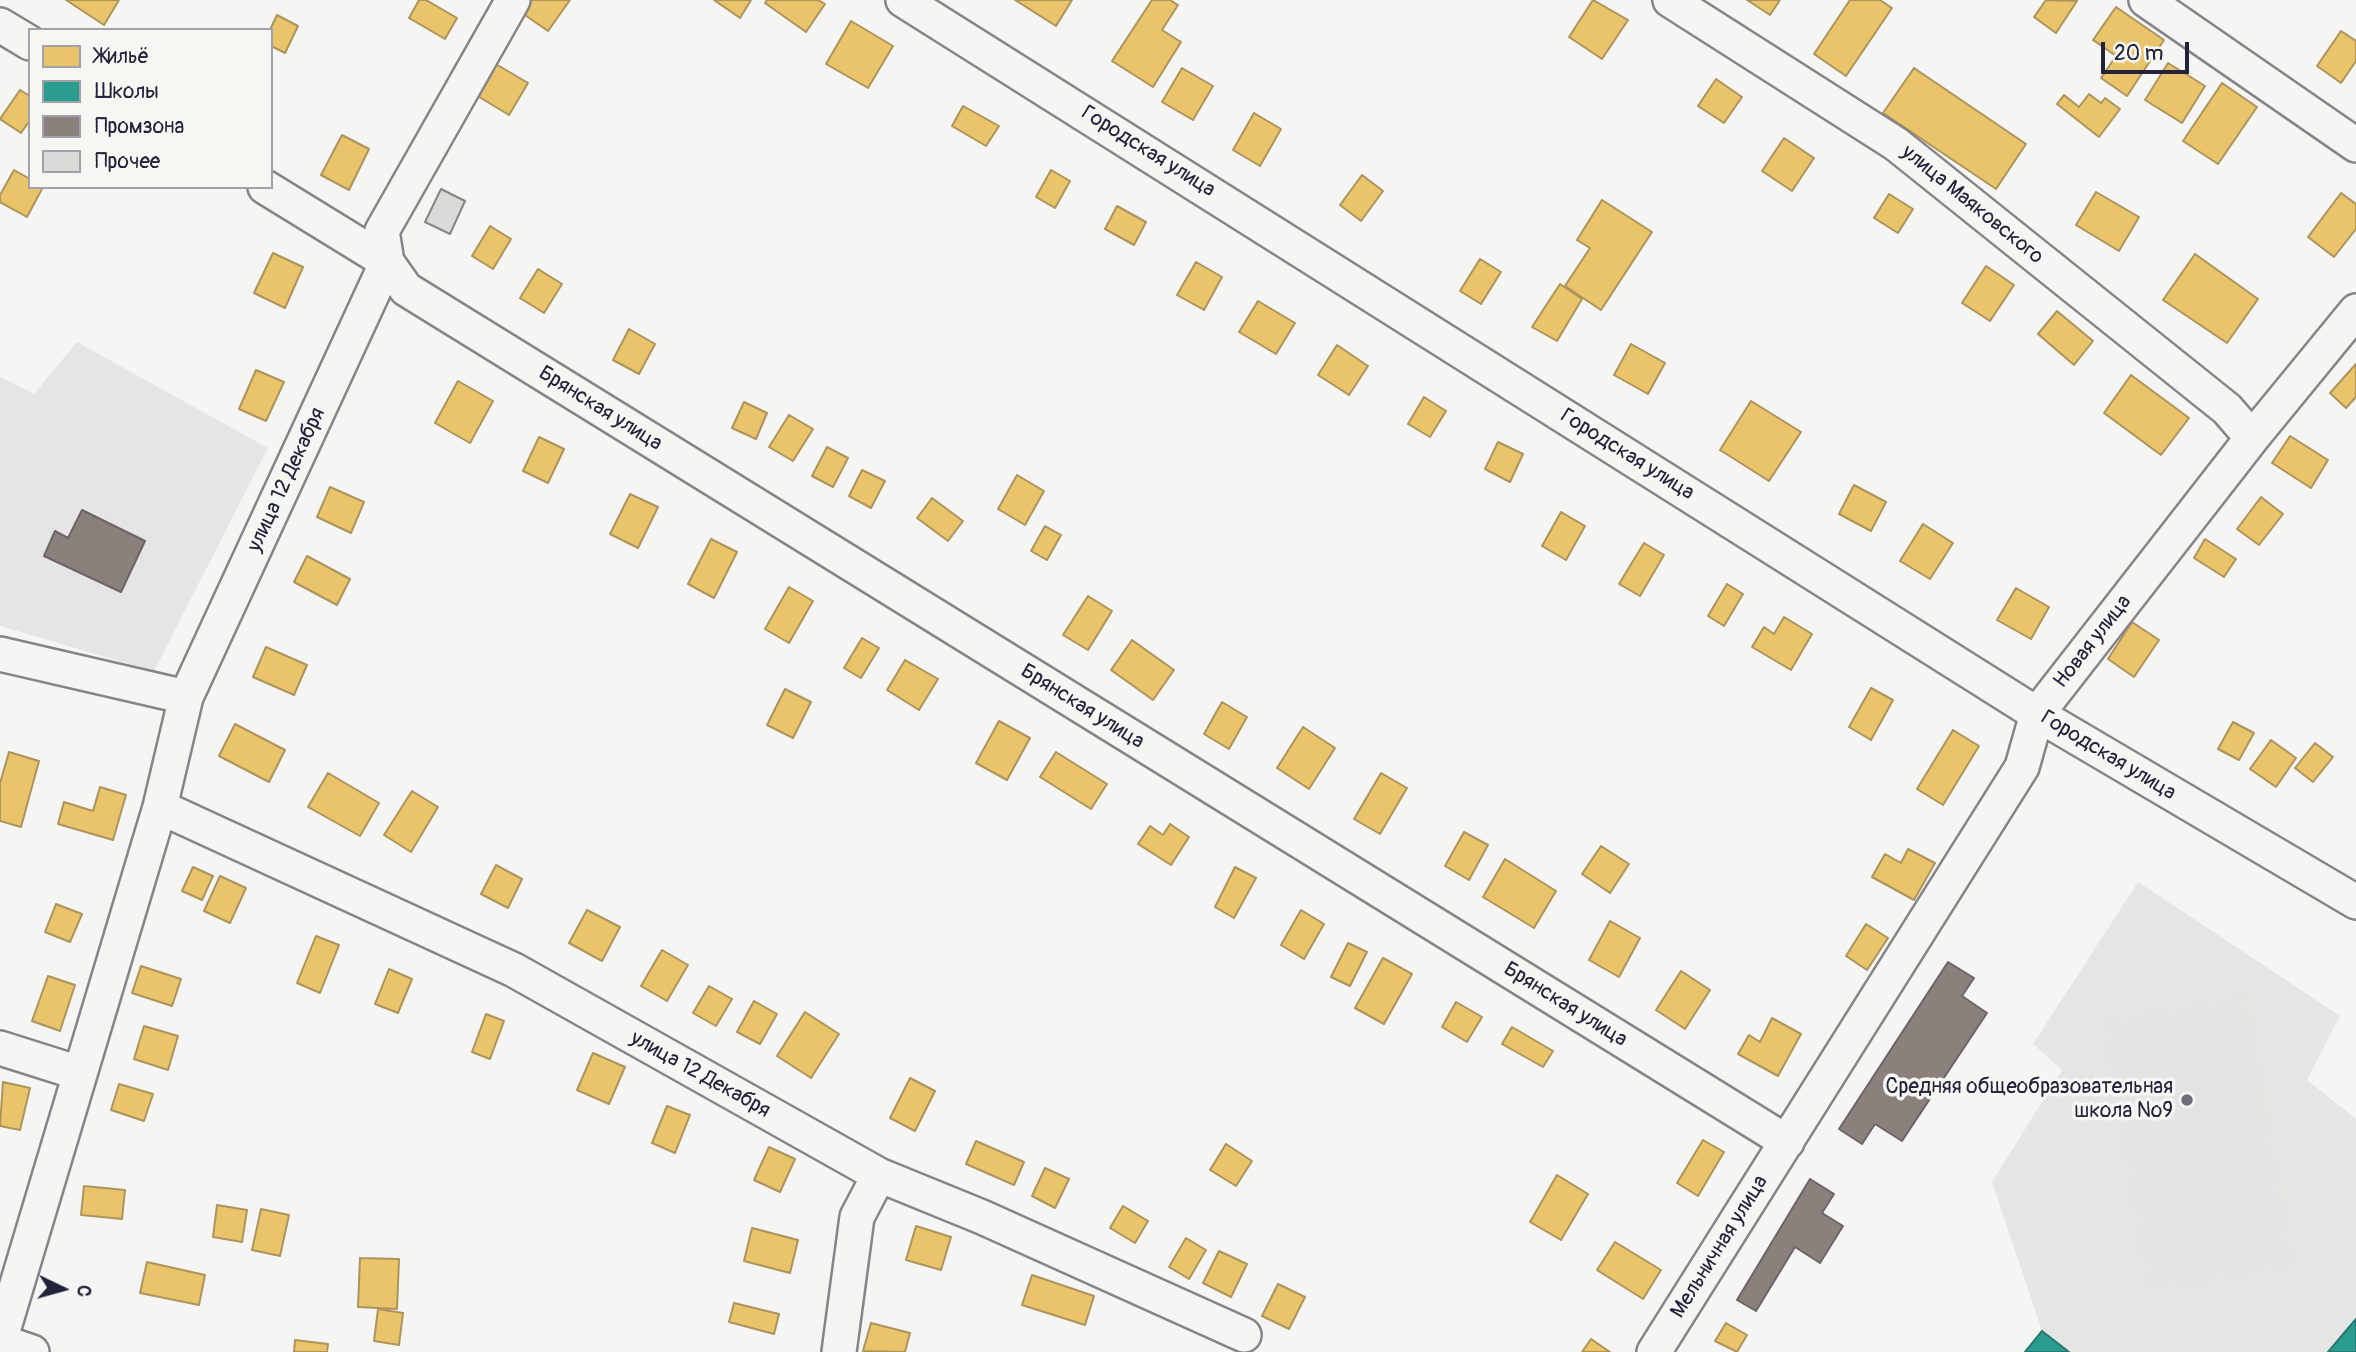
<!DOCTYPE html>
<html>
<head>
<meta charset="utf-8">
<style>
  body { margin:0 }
  #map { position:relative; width:2356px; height:1352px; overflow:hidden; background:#f5f5f3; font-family:Pangolin,sans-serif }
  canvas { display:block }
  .legend { position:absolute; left:28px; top:28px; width:245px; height:161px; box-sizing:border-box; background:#f6f6f2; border:2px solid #a1a1a9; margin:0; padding:9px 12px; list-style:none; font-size:21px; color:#22223b }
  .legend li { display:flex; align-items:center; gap:14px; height:35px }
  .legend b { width:35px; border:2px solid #a1a1a9 }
  .north { position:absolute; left:28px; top:1254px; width:70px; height:70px; -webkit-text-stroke:5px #f6f6f2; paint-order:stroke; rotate:95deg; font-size:19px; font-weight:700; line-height:28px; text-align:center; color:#22223b }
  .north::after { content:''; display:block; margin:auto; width:24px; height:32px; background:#22223b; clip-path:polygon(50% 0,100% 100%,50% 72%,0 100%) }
  .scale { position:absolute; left:2101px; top:42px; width:88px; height:32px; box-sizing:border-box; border:4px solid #22223b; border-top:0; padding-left:9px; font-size:21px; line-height:24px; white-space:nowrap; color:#22223b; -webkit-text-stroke:5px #f6f6f2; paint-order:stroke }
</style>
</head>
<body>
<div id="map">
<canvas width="2356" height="1352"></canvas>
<ul class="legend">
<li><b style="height:19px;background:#e9c46a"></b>Жильё</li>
<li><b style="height:19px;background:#2a9d8f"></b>Школы</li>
<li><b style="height:19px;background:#8a817c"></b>Промзона</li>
<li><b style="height:19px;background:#dadad9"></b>Прочее</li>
</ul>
<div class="north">С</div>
<div class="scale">20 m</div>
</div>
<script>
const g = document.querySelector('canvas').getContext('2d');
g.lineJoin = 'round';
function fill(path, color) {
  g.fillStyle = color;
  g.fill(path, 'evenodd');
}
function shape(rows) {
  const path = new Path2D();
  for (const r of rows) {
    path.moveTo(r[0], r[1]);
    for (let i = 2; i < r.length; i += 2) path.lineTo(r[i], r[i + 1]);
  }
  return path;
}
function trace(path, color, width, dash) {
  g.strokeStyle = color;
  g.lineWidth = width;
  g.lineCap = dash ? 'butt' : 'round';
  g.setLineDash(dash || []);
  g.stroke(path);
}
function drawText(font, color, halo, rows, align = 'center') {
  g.font = font + ' Pangolin,sans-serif';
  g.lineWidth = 7;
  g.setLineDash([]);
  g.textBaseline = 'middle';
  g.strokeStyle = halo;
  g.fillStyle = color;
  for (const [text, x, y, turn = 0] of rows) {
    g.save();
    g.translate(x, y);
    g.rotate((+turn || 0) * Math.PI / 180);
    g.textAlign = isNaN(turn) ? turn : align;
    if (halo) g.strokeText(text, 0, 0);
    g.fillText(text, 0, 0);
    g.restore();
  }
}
fill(shape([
  [77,342,268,448,154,671,0,626,0,377,34,394],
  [2138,882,2340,1016,2307,1080,2356,1119,2356,1352,2069,1352,2042,1331,1992,1182,2062,1070,2033,1044]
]), '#e5e5e4');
fill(shape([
  [2246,996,2292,1267,2149,1291,2103,1021]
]), '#e4e4e4');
const homes = shape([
  [66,0,119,0,104,25,66,0],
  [419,0,426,0,457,18,445,39,409,18,419,0],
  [531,0,570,0,548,31,522,13,531,0],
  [714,0,751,0,740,18,714,0],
  [767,0,818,0,825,4,806,32,765,3,767,0],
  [1015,0,1072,0,1056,26,1015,0],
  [1152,0,1170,0,1178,5,1162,30,1181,42,1153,87,1112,61,1152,0],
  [1593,0,1628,20,1602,59,1569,37,1593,0],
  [1747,0,1780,0,1770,15,1747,0],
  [1850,0,1880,0,1892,8,1846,76,1814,54,1850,0],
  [2046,0,2077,1,2056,33,2034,17,2046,0],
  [2116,7,2164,40,2127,96,2101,78,2116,56,2093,40,2116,7],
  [277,15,298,26,285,53,271,46,270,30,277,15],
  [851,21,893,46,868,88,826,64,851,21],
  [2341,31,2356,41,2356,61,2341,83,2317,66,2341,31],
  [489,60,528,83,509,115,471,92,489,60],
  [2168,63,2205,86,2182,123,2145,100,2168,63],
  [1182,68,1213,86,1193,120,1162,102,1182,68],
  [1914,68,2026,144,1996,189,1883,113,1914,68],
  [1716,79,1742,97,1724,123,1698,106,1716,79],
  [2222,83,2257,107,2218,164,2183,141,2222,83],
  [20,90,30,96,30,120,21,133,0,119,20,90],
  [2089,94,2101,103,2105,98,2120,109,2099,137,2057,104,2064,95,2079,107,2089,94],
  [963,106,999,126,986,146,952,126,963,106],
  [1254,113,1281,129,1260,166,1233,150,1254,113],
  [342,135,369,149,349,190,321,175,342,135],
  [1784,138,1814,158,1792,191,1762,171,1784,138],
  [14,170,30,179,30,187,43,187,27,217,0,202,0,195,14,170],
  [1051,170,1070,181,1055,208,1036,197,1051,170],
  [1362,175,1383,191,1361,221,1340,205,1362,175],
  [2096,192,2139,217,2119,251,2076,225,2096,192],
  [2341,193,2356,204,2356,229,2334,257,2308,237,2341,193],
  [1889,194,1913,209,1898,233,1874,218,1889,194],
  [1602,200,1652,232,1601,310,1565,286,1590,248,1577,240,1602,200],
  [1117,206,1146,222,1134,245,1105,229,1117,206],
  [490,226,511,239,493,269,472,256,490,226],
  [273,253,303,267,285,308,254,293,273,253],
  [2195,254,2258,299,2227,343,2163,300,2195,254],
  [1480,259,1501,272,1481,304,1460,291,1480,259],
  [1196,262,1222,277,1204,310,1177,295,1196,262],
  [1986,266,2014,285,1990,321,1962,303,1986,266],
  [538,269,562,284,544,313,520,298,538,269],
  [1560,284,1582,299,1557,341,1532,327,1560,284],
  [1258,301,1295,323,1276,354,1239,332,1258,301],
  [2057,311,2093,341,2074,365,2038,334,2057,311],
  [629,329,655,344,639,374,613,360,629,329],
  [1631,344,1665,363,1648,394,1614,375,1631,344],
  [1337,345,1368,366,1349,395,1318,375,1337,345],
  [2356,364,2356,397,2346,408,2330,393,2356,364],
  [256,370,284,382,266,421,239,409,256,370],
  [2131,375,2189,418,2161,455,2104,413,2131,375],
  [458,381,493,401,470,443,435,423,458,381],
  [1424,397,1446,411,1430,437,1408,424,1424,397],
  [1751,401,1801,432,1769,481,1720,450,1751,401],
  [744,402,767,413,756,439,732,428,744,402],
  [789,415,813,429,793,461,769,447,789,415],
  [2290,436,2328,460,2311,488,2272,463,2290,436],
  [539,437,564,449,548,483,523,471,539,437],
  [1498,442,1523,454,1510,482,1485,469,1498,442],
  [827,447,848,458,833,487,812,476,827,447],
  [862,470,885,481,871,508,849,496,862,470],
  [1017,475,1044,491,1025,525,998,509,1017,475],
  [1854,485,1886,502,1871,531,1839,514,1854,485],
  [330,487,364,502,351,533,317,517,330,487],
  [630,494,658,507,638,548,610,534,630,494],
  [2261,497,2283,514,2259,545,2237,529,2261,497],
  [932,498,963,521,948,541,917,518,932,498],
  [1561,512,1585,526,1566,560,1542,546,1561,512],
  [1923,524,1953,543,1930,579,1900,561,1923,524],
  [1045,526,1061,535,1047,560,1031,551,1045,526],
  [711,539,737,552,714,598,688,584,711,539],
  [2205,539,2236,559,2224,577,2194,558,2205,539],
  [1644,543,1664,555,1640,596,1619,584,1644,543],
  [307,556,350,579,337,605,294,582,307,556],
  [1727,584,1743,594,1724,626,1708,616,1727,584],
  [789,587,813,601,789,643,765,629,789,587],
  [2016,588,2049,607,2031,639,1997,620,2016,588],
  [1088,596,1112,611,1088,650,1063,635,1088,596],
  [1784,617,1812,634,1791,670,1752,647,1764,627,1774,634,1784,617],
  [2132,622,2159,640,2134,677,2108,659,2132,622],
  [862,638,879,648,861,678,844,668,862,638],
  [1132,640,1174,670,1153,700,1111,670,1132,640],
  [266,647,307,665,294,695,253,677,266,647],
  [905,660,938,679,919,710,887,690,905,660],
  [1871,688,1893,700,1871,740,1849,727,1871,688],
  [785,689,811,702,793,738,767,725,785,689],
  [1222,702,1247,717,1229,749,1204,734,1222,702],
  [999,721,1030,738,1007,780,976,763,999,721],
  [2233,722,2254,733,2239,760,2218,749,2233,722],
  [235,724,285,750,269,782,219,756,235,724],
  [1303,727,1335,748,1309,789,1277,768,1303,727],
  [1953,730,1979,746,1943,805,1917,789,1953,730],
  [2271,740,2296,758,2276,787,2250,769,2271,740],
  [2315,743,2333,757,2313,782,2295,768,2315,743],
  [9,752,39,761,21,827,0,821,0,783,9,752],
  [1056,752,1107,784,1091,809,1040,777,1056,752],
  [328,773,379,803,360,836,308,807,328,773],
  [1381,773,1407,788,1380,834,1354,819,1381,773],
  [100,787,126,795,113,840,58,824,64,802,93,811,100,787],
  [412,791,438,807,411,852,384,835,412,791],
  [1170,824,1189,837,1171,865,1138,844,1150,826,1163,835,1170,824],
  [1464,832,1488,845,1469,880,1445,866,1464,832],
  [1601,846,1629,864,1610,893,1582,874,1601,846],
  [1908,849,1935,863,1914,900,1872,877,1885,854,1901,863,1908,849],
  [1505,859,1556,891,1534,928,1483,897,1505,859],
  [496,865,522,879,508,908,481,894,496,865],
  [193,867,213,876,202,900,182,891,193,867],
  [1235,867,1256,878,1234,918,1215,907,1235,867],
  [220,876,246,888,230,923,204,911,220,876],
  [56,904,82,914,70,942,45,932,56,904],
  [587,910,620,927,602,961,569,943,587,910],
  [1301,910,1324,924,1304,959,1281,945,1301,910],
  [1610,921,1640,938,1619,977,1589,960,1610,921],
  [1866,924,1888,938,1867,970,1846,956,1866,924],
  [316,936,339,945,320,993,297,983,316,936],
  [1348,943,1367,952,1350,986,1331,977,1348,943],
  [662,950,688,965,667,1001,641,986,662,950],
  [1383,958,1412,974,1384,1024,1355,1008,1383,958],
  [141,966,181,979,172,1006,132,993,141,966],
  [389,969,412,979,398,1013,375,1004,389,969],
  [1681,971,1710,990,1685,1029,1656,1010,1681,971],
  [48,976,75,985,60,1031,32,1021,48,976],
  [709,986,732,999,716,1026,693,1013,709,986],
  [754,1001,777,1014,760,1044,737,1032,754,1001],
  [1456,1002,1482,1017,1467,1042,1442,1027,1456,1002],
  [805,1012,839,1034,811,1078,777,1056,805,1012],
  [486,1014,504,1021,490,1059,472,1052,486,1014],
  [1772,1018,1801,1034,1778,1076,1738,1054,1749,1035,1760,1042,1772,1018],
  [144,1026,178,1036,168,1070,134,1059,144,1026],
  [1512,1027,1553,1051,1543,1067,1502,1044,1512,1027],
  [593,1053,625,1067,609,1104,577,1090,593,1053],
  [910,1078,935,1091,915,1131,890,1118,910,1078],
  [3,1082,30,1088,20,1130,0,1126,3,1082],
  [119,1084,153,1094,144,1121,111,1110,119,1084],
  [667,1106,690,1115,675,1153,652,1143,667,1106],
  [1703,1140,1724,1152,1698,1196,1677,1183,1703,1140],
  [976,1141,1024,1162,1014,1185,966,1164,976,1141],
  [1226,1144,1252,1161,1236,1186,1210,1170,1226,1144],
  [769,1147,795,1159,780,1192,754,1180,769,1147],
  [1045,1168,1069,1179,1055,1208,1032,1196,1045,1168],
  [1557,1175,1588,1194,1561,1240,1530,1222,1557,1175],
  [84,1186,125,1190,122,1219,81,1215,84,1186],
  [217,1205,247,1210,242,1242,213,1237,217,1205],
  [1123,1206,1148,1221,1135,1243,1110,1228,1123,1206],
  [261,1209,289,1215,280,1256,252,1250,261,1209],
  [916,1226,951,1237,941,1270,906,1260,916,1226],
  [752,1228,798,1240,790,1273,744,1261,752,1228],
  [1186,1238,1206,1250,1189,1279,1169,1267,1186,1238],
  [1615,1242,1661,1270,1643,1299,1597,1270,1615,1242],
  [1219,1251,1247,1264,1231,1297,1203,1283,1219,1251],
  [360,1258,399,1259,397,1309,358,1307,360,1258],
  [147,1262,205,1275,199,1305,140,1293,147,1262],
  [1032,1275,1094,1296,1085,1325,1022,1305,1032,1275],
  [1278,1284,1305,1297,1289,1329,1262,1316,1278,1284],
  [734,1303,779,1314,774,1334,729,1322,734,1303],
  [378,1309,403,1313,399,1345,374,1341,378,1309],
  [871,1323,910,1333,905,1352,863,1351,871,1323],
  [1726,1323,1747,1335,1737,1352,1715,1341,1726,1323],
  [1591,1339,1610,1352,1582,1352,1591,1339],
  [295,1340,328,1344,327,1352,294,1352,295,1340]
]);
fill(homes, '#e9c46a');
trace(homes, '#ad935c', 2);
const schools = shape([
  [2356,1319,2356,1352,2328,1352,2356,1319],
  [2042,1331,2069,1352,2025,1352,2042,1331]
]);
fill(schools, '#2a9d8f');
trace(schools, '#287876', 2);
const industry = shape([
  [82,510,145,541,121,592,44,556,55,531,68,538,82,510],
  [1948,962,1974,978,1962,996,1987,1013,1902,1141,1875,1124,1862,1144,1839,1129,1948,962],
  [1810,1179,1834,1194,1822,1213,1843,1226,1820,1263,1795,1247,1756,1311,1737,1300,1810,1179]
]);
fill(industry, '#8a817c');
trace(industry, '#6b6468', 2);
const building = shape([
  [441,189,465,201,450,234,425,222,441,189]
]);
fill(building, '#dadad9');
trace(building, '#858589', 2);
const minor = shape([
  [903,0,2037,714,2356,902],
  [1670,0,1896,144,2227,409,2252,438],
  [2146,0,2356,145],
  [0,25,30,43],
  [265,187,387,262,406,289,1787,1142],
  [387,262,382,231,513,0],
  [0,654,186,697],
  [160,807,514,970,879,1175,982,1217,1244,1335],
  [0,1048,79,1073],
  [0,1341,160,807,186,697,387,262],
  [0,1341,32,1352],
  [839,1352,857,1217,879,1175],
  [1654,1352,2022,767,2037,714,2252,438,2356,311]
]);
trace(minor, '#858589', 38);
trace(minor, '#f5f5f3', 33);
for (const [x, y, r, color] of [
  [2187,1100,7,"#6c6c7b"]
]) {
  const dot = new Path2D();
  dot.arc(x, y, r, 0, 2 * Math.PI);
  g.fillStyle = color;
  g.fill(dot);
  trace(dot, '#f6f6f2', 2.5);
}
drawText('21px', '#22223b', '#f6f6f2', [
  ["Городская улица",1148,152,32],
  ["улица Маяковского",1972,205,39],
  ["Брянская улица",600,409,32],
  ["Городская улица",1627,455,32],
  ["улица 12 Декабря",287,480,-65],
  ["Новая улица",2093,642,-52],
  ["Брянская улица",1082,707,32],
  ["Городская улица",2108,756,31],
  ["Брянская улица",1565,1005,32],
  ["улица 12 Декабря",700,1075,29],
  ["Мельничная улица",1720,1247,-58]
]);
drawText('21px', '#22223b', '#f6f6f2', [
  ["Средняя общеобразовательная",2173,1088],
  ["школа №9",2173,1112]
], 'right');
</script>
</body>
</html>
